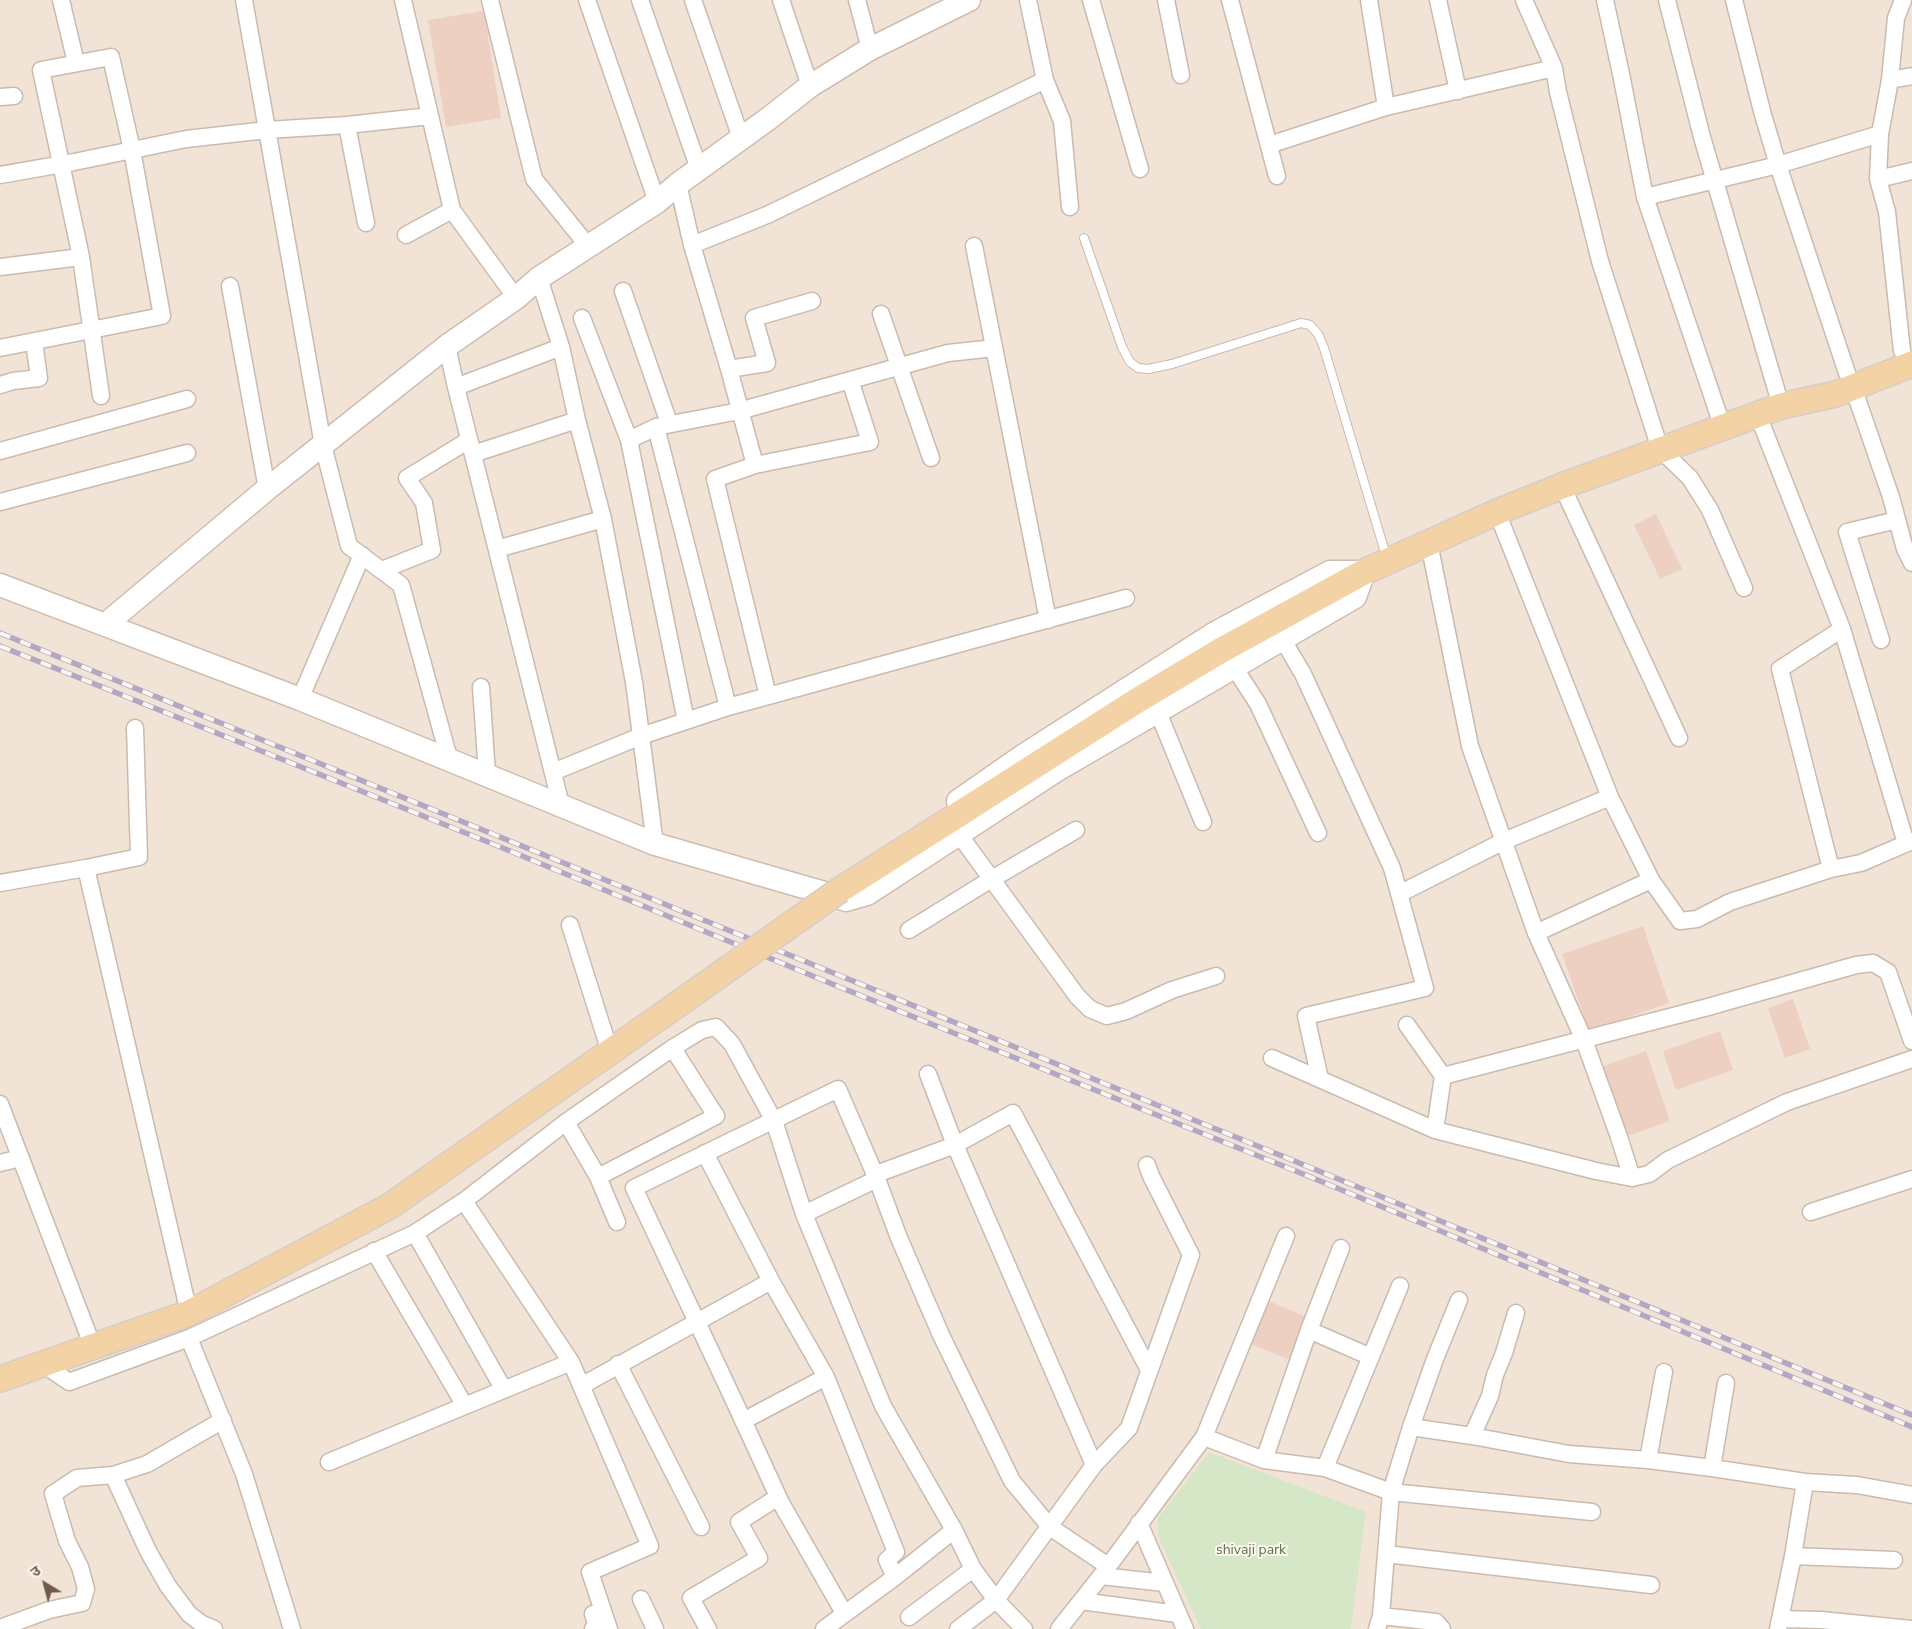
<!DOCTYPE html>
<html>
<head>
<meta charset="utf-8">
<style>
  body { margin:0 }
  #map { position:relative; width:1912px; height:1629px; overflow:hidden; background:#faf2e8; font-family:"Nunito Sans","Noto Sans Devanagari",sans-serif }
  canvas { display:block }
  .north { position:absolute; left:20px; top:1559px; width:50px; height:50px; -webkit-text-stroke:4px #fdf6ee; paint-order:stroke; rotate:323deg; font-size:14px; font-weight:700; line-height:20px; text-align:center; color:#72594e }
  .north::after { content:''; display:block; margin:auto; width:18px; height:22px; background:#72594e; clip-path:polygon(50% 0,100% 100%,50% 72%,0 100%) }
</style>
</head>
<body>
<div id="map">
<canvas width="1912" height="1629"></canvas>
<div class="north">उ</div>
</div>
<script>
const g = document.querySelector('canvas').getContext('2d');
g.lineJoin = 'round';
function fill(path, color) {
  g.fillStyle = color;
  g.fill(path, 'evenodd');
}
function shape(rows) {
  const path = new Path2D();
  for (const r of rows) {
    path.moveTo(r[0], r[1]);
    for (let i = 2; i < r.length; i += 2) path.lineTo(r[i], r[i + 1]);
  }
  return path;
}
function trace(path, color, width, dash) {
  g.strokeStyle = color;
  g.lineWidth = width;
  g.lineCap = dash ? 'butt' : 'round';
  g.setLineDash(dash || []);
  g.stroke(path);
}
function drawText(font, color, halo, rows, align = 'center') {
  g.font = font + ' "Nunito Sans",sans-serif';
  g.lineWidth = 4;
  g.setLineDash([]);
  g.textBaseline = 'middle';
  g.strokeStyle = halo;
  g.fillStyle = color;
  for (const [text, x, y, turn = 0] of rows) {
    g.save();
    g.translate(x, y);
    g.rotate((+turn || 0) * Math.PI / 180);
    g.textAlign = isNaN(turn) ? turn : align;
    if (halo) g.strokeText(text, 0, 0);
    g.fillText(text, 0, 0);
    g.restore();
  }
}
fill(shape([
  [0,0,1912,0,1912,1629,0,1629]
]), '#f1e4d7');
fill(shape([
  [1209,1452,1366,1512,1351,1629,1201,1629,1158,1536,1158,1518]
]), '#d6e7c7');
fill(shape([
  [484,11,501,118,446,127,428,20],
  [1656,514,1682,569,1660,579,1634,525],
  [1643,926,1669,1003,1589,1031,1562,954],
  [1793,999,1810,1049,1785,1058,1768,1008],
  [1720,1031,1733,1070,1676,1090,1663,1051],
  [1646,1051,1670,1121,1625,1137,1601,1067],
  [1267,1300,1308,1318,1290,1360,1248,1343]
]), '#edd0c2');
const lane = shape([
  [1084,238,1122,347,1130,362,1138,368,1148,369,1172,364,1301,323,1310,325,1318,334,1324,348,1387,559]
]);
const street = shape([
  [61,0,76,63],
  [244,0,323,445,349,546,401,585,449,758],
  [403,0,452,210,516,298],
  [490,0,534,179,588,246],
  [587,0,657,202],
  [640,0,699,169],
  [693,0,741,138],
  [781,0,810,86],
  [857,0,870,49],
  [1091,0,1140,169],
  [1166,0,1181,75],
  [1230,0,1277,176],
  [1369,0,1386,107,1554,68,1524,0],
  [1438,0,1458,91],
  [1605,0,1621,74,1645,197,1723,428],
  [1667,0,1702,137,1781,406],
  [1734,0,1763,115,1778,165,1847,373],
  [1554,68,1558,92,1600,261,1660,449,1690,478,1710,510,1744,588],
  [1045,80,1062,121,1070,207],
  [1890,80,1912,76],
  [0,97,14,96],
  [347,125,430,116],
  [1269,145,1386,107],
  [0,175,74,162,186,139,267,130,347,125,366,223],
  [1878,179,1912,171],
  [678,184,692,245,729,369,755,465,870,442,850,380],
  [1645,197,1778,165,1880,134],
  [406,235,452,210],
  [692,245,767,215,1045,80,1028,0],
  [974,246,1048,620],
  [81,257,101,396],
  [0,267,81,257,41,70,111,57,132,150,162,316,0,348],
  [539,278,561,347,577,420,603,519,634,682,655,844],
  [230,286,267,489],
  [623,291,669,423],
  [881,314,931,458],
  [582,318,629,440,686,721],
  [447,346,456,387,561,805],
  [1902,351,1887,212,1878,179,1880,134,1890,80,1896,18,1903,0],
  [729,369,767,363,754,318,812,301],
  [0,385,13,381,39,378,34,342],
  [456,387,561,347],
  [1853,387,1891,497,1905,549,1912,563],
  [1758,415,1842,629,1906,843],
  [656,427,728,707],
  [629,440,656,427,739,411,948,353,994,348],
  [0,451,187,399],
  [473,454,577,420],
  [755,465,715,479,768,696],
  [1562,486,1679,738],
  [0,502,187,453],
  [1497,512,1610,797,1651,880,1680,921,1697,919,1730,902,1831,869,1861,863,1912,841],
  [1429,543,1470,746,1536,933,1584,1040,1619,1137,1632,1178],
  [497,549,603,519],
  [382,570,432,550,424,503,407,478,469,440],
  [1283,640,1303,674,1392,868,1425,988,1306,1016,1320,1079],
  [1881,640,1847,532,1897,520],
  [1234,667,1258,704,1318,833],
  [481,687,487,774],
  [300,699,362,555],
  [1158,712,1203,822],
  [135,728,139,857,86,868,189,1313],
  [553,772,641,736,728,707,1126,598],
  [958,833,1077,996,1090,1009,1107,1016,1126,1011,1172,990,1216,976],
  [1831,869,1780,669,1842,629],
  [0,883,86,868],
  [1399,894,1504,841,1610,797],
  [570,925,610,1052],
  [909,930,990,880,1076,830],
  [1536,933,1651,880],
  [1407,1025,1443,1076,1435,1130],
  [1272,1058,1435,1130,1596,1171,1632,1178,1649,1174,1668,1160,1787,1102,1912,1059],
  [928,1074,955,1145,1094,1465],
  [1443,1076,1708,1007,1856,965,1873,963,1888,972,1912,1041],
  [0,1104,93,1347],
  [566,1122,598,1177,617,1222],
  [705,1153,771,1281,826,1377,896,1552,887,1560,895,1577],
  [0,1163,21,1158],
  [598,1177,716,1116,677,1055,674,1047],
  [1811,1212,1912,1179],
  [804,1214,877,1179,879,1173,955,1145,1013,1113,1149,1370],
  [415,1233,504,1390],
  [374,1251,465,1406],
  [1459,1300,1435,1359,1411,1427,1391,1492,1592,1512],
  [1309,1330,1371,1357],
  [189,1338,244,1474,292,1629],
  [571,1362,650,1546,590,1572,609,1629],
  [43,1364,69,1382,189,1338,415,1233,464,1201,566,1122,674,1047,702,1030,716,1027,732,1044,774,1121,804,1214,883,1406,954,1530,973,1569,996,1600,1024,1629],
  [618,1364,701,1527],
  [581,1386,771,1281],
  [743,1421,826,1377],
  [1411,1427,1472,1436,1569,1454,1648,1460,1712,1468,1805,1482,1793,1556,1778,1629],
  [1472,1436,1490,1396,1495,1375,1504,1353,1516,1313],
  [1204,1437,1286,1236],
  [1264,1460,1309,1330,1341,1248],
  [1648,1460,1664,1372],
  [329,1462,571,1362,464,1201],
  [1325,1468,1400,1286],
  [1712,1468,1726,1383],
  [113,1475,148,1551,168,1586,189,1614,202,1624,214,1629],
  [1805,1482,1857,1485,1912,1495],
  [1139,1523,1185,1629],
  [1386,1554,1651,1585],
  [1793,1556,1894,1560],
  [1101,1576,1165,1583],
  [641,1599,655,1629],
  [1081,1601,1178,1614],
  [844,1613,781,1503,736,1405,634,1188,838,1089,877,1179,899,1238,941,1335,1012,1481,1050,1527,1108,1566],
  [1381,1616,1436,1622,1442,1629],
  [909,1617,973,1569],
  [1781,1619,1821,1620,1912,1629],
  [0,1628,49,1610,82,1603,86,1589,80,1567,67,1541,53,1494,77,1478,113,1475,147,1464,223,1420],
  [593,1629,597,1627,593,1614,601,1611],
  [708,1629,691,1598,759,1558,739,1522,778,1497],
  [824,1629,895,1577,954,1530],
  [958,1629,996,1600,1094,1465,1129,1428,1191,1255,1151,1176,1147,1165],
  [1059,1629,1101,1576,1204,1437,1264,1460,1325,1468,1391,1492,1381,1616,1377,1629]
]);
const secondary = shape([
  [0,585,300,699,655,844,828,894,846,900,867,894,1057,770,1355,597,1364,572,1330,572,1215,633,1024,755,958,801],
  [106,624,267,489,447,346,516,298,539,278,657,202,678,184,768,119,810,86,870,49,969,0]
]);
const primary = shape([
  [840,890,1138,700,1220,651,1364,572,1497,512,1562,486,1781,406,1836,394,1912,364],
  [0,1379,189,1313,390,1206,661,1016]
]);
trace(lane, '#cbbaae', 10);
trace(street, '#cbbaae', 19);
trace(secondary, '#d0bcaf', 25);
trace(primary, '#d5cdca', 28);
trace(lane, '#fff', 8);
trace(street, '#fff', 16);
trace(secondary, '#fff', 22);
trace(primary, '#f3d2a6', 25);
const rail = shape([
  [0,633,1314,1169,1912,1415],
  [0,646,493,844,842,988,1308,1176,1912,1427]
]);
trace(rail, '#b4a7c3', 5.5);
trace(rail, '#fdf6ee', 4, [11]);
const primaryBridge = shape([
  [661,1016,840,890]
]);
trace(primaryBridge, '#d5cdca', 28, []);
trace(primaryBridge, '#f3d2a6', 25);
drawText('14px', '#587747', '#fdf6ee', [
  ["shivaji park",1251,1551]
]);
</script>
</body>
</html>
